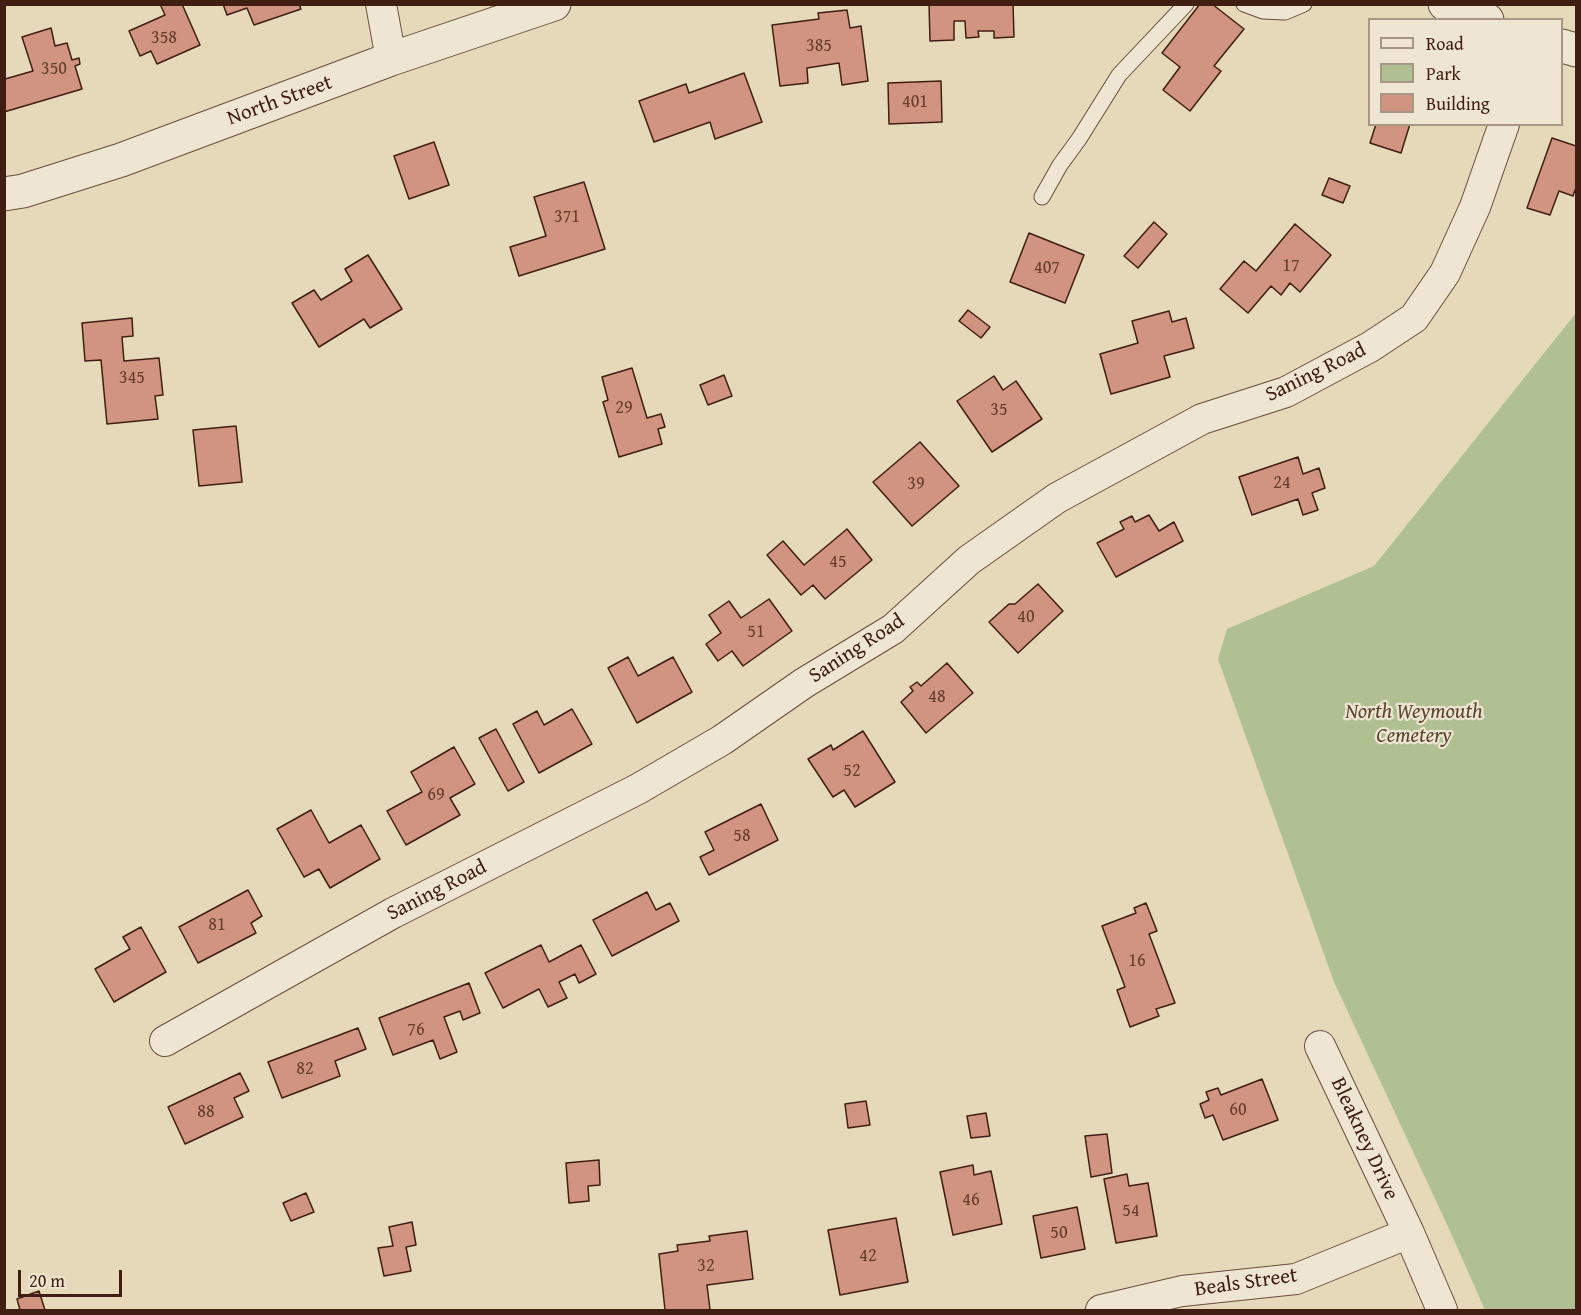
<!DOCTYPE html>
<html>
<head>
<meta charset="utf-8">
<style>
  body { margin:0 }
  #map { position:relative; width:1581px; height:1315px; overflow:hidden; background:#e5d9b9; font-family:"Gentium Book Plus",serif }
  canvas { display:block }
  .frame { position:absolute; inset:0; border:6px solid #401e12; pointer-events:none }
  .legend { position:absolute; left:1368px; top:18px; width:195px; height:108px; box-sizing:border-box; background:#eee6d2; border:2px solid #a89685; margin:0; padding:8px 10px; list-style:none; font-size:18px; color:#401e12 }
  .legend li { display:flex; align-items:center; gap:12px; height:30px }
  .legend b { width:30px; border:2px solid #a89685 }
  .scale { position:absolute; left:18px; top:1270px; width:104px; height:27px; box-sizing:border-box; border:3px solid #401e12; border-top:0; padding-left:8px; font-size:18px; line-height:21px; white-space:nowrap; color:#401e12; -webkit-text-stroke:4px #eee6d2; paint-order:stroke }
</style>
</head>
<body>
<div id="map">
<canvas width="1581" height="1315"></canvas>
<div class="frame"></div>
<ul class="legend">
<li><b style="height:8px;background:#eee6d2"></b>Road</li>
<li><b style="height:16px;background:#b0c093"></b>Park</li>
<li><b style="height:16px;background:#d19480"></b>Building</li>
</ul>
<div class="scale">20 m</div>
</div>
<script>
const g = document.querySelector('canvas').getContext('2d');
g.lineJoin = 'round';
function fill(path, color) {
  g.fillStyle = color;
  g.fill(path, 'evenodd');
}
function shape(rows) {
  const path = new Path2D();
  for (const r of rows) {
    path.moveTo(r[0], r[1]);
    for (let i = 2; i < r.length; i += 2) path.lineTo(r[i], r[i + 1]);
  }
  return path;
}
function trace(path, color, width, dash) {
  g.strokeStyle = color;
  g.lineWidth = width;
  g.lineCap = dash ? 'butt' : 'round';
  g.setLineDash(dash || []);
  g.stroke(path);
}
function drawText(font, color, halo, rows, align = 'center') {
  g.font = font + ' "Gentium Book Plus",serif';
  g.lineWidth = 4.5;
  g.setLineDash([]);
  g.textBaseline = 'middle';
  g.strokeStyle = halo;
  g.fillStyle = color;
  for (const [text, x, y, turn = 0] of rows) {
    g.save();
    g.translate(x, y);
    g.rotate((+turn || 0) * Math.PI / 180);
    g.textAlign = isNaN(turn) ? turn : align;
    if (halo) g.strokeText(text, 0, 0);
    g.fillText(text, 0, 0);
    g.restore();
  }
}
fill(shape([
  [1576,313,1576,1310,1485,1310,1450,1231,1334,982,1218,659,1227,629,1374,566]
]), '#b0c093');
const building = shape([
  [160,4,182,4,200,45,157,64,151,51,140,56,129,31,165,15,160,4],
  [223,4,299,4,301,9,254,25,247,8,227,15,223,4],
  [929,4,1013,4,1014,37,994,38,994,31,978,31,979,37,966,38,965,21,954,21,954,40,930,41,929,4],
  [1200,4,1212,4,1244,29,1214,66,1221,71,1190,111,1163,90,1180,67,1162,53,1200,4],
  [847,10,850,28,861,26,868,81,842,85,839,63,807,68,808,83,780,86,772,25,819,19,818,13,847,10],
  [51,28,55,46,67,43,72,60,79,58,80,64,75,66,82,89,4,112,4,77,5,79,33,71,22,37,51,28],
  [744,73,762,122,715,139,710,122,654,142,639,101,686,84,689,93,744,73],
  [941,81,942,122,889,124,888,83,941,81],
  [1376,124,1410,124,1401,153,1370,143,1376,124],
  [1552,138,1576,146,1576,191,1575,190,1573,196,1559,191,1550,215,1527,208,1552,138],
  [434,142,449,185,409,199,394,156,434,142],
  [1329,178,1350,186,1343,203,1322,195,1329,178],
  [584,182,605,249,519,276,510,247,546,236,534,197,584,182],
  [1154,222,1167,234,1138,268,1124,256,1154,222],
  [1295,224,1331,255,1300,292,1290,283,1281,295,1271,286,1248,313,1220,289,1244,261,1256,271,1295,224],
  [1029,233,1084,255,1065,303,1010,282,1029,233],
  [368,255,402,309,370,328,364,319,319,347,292,303,314,290,321,300,352,281,345,269,368,255],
  [968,310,990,327,981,338,959,321,968,310],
  [1169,311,1172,322,1186,318,1194,348,1164,356,1170,377,1111,394,1100,354,1138,343,1132,321,1169,311],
  [132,318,133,336,122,337,124,361,159,358,163,395,155,396,158,419,107,424,101,360,85,361,82,323,132,318],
  [632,368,647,418,661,414,665,427,658,429,662,444,619,457,603,402,608,400,602,377,632,368],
  [724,375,732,396,708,405,700,385,724,375],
  [994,376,1003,390,1016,381,1042,419,992,452,957,401,994,376],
  [236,426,242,482,199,486,193,430,236,426],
  [920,442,959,486,912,526,873,482,920,442],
  [1298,457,1303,474,1319,468,1325,488,1312,493,1318,510,1303,515,1298,499,1252,515,1239,477,1298,457],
  [1149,515,1159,531,1174,522,1183,541,1116,577,1097,543,1124,529,1120,522,1132,516,1135,522,1149,515],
  [847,529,872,560,825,599,813,585,801,595,767,555,783,541,804,565,847,529],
  [1038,584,1063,611,1018,653,989,622,1009,604,1015,604,1038,584],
  [769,599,792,631,743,666,732,651,718,661,706,644,721,633,709,615,729,601,741,618,769,599],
  [628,657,638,676,673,657,692,692,637,723,608,668,628,657],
  [947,663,973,693,926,733,901,702,913,691,910,687,917,682,921,686,947,663],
  [572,709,592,744,539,773,513,724,537,711,544,725,572,709],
  [496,729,524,782,508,791,479,738,496,729],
  [863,731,895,782,855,807,844,790,833,797,808,759,831,745,833,750,863,731],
  [454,747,475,784,450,798,460,815,406,845,387,811,422,792,411,772,454,747],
  [761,804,778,840,709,875,700,857,714,850,705,832,761,804],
  [311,810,329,843,361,825,380,859,330,888,319,869,304,877,277,829,311,810],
  [248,890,262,916,251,923,256,933,198,963,179,927,248,890],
  [647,892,656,910,670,903,679,921,612,956,593,920,647,892],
  [1146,903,1157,931,1149,934,1175,1003,1156,1009,1159,1016,1130,1027,1117,990,1125,987,1102,926,1136,913,1134,908,1146,903],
  [141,927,166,972,114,1002,95,969,130,949,123,937,141,927],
  [541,945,549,962,581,945,596,974,579,983,575,974,559,982,567,998,548,1007,539,989,503,1008,485,973,541,945],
  [469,983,480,1013,463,1020,460,1011,444,1017,457,1052,440,1059,433,1040,393,1055,379,1018,469,983],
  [358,1028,366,1049,335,1061,340,1076,282,1098,268,1062,358,1028],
  [240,1073,249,1091,234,1098,243,1117,185,1144,168,1107,240,1073],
  [1262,1079,1278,1120,1223,1140,1213,1115,1205,1118,1200,1104,1209,1100,1206,1092,1218,1088,1221,1095,1262,1079],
  [866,1101,870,1125,848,1128,845,1104,866,1101],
  [986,1113,990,1136,971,1138,967,1116,986,1113],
  [1107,1134,1112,1173,1091,1177,1085,1136,1107,1134],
  [599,1160,600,1185,588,1186,589,1201,569,1203,566,1163,599,1160],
  [973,1165,974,1175,991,1171,1002,1224,953,1235,940,1172,973,1165],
  [1127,1174,1129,1186,1148,1183,1157,1236,1116,1243,1104,1179,1127,1174],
  [306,1193,314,1212,291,1221,283,1203,306,1193],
  [1077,1207,1085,1249,1041,1258,1033,1216,1077,1207],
  [896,1218,908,1282,840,1295,828,1230,896,1218],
  [412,1222,416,1245,406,1247,411,1271,384,1276,378,1248,393,1246,389,1227,412,1222],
  [747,1231,753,1279,707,1285,710,1310,665,1310,659,1254,678,1251,677,1245,710,1241,709,1236,747,1231],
  [39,1291,45,1310,20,1310,17,1299,39,1291]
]);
fill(building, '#d19480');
trace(building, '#401e12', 1.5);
const service = shape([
  [1244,4,1263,11,1285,12,1304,4],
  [1042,197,1060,165,1079,139,1119,75,1186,4]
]);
const minor = shape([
  [381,4,391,59],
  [165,1041,393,913,638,789,722,740,804,683,893,629,969,560,1057,498,1202,419,1286,392,1370,347,1414,318,1445,273,1475,207,1504,124],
  [1320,1046,1409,1233,1442,1310],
  [1101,1310,1182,1291,1296,1279,1409,1233]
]);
const tertiary = shape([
  [1445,4,1487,20],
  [1562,46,1576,50],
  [4,194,23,191,121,160,391,59,554,4]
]);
trace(service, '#694d3c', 17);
trace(minor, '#694d3c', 32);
trace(tertiary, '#694d3c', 35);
trace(service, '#eee6d2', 15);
trace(minor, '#eee6d2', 30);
trace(tertiary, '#eee6d2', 33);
drawText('18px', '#643c2e', null, [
  ["358",164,38],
  ["385",819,46],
  ["350",54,69],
  ["401",915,102],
  ["371",567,217],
  ["17",1291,266],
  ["407",1047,268],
  ["345",132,378],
  ["29",624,408],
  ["35",999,410],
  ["24",1282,483],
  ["39",916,484],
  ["45",838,562],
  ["40",1026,617],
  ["51",756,632],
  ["48",937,697],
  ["52",852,771],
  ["69",436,795],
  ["58",742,836],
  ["81",217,925],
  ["16",1137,961],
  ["76",416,1030],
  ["82",305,1069],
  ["60",1238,1110],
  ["88",206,1112],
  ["46",971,1200],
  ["54",1131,1211],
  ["50",1059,1233],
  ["42",868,1256],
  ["32",706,1266]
]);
drawText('21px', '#401e12', '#eee6d2', [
  ["North Street",280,101,-20],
  ["Saning Road",1316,373,-26],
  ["Saning Road",857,649,-33],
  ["Saning Road",437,891,-27],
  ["Bleakney Drive",1364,1139,65],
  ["Beals Street",1246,1283,-8]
]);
drawText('italic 21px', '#5c4632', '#eee6d2', [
  ["North Weymouth",1414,713],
  ["Cemetery",1414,737]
]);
</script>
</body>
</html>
